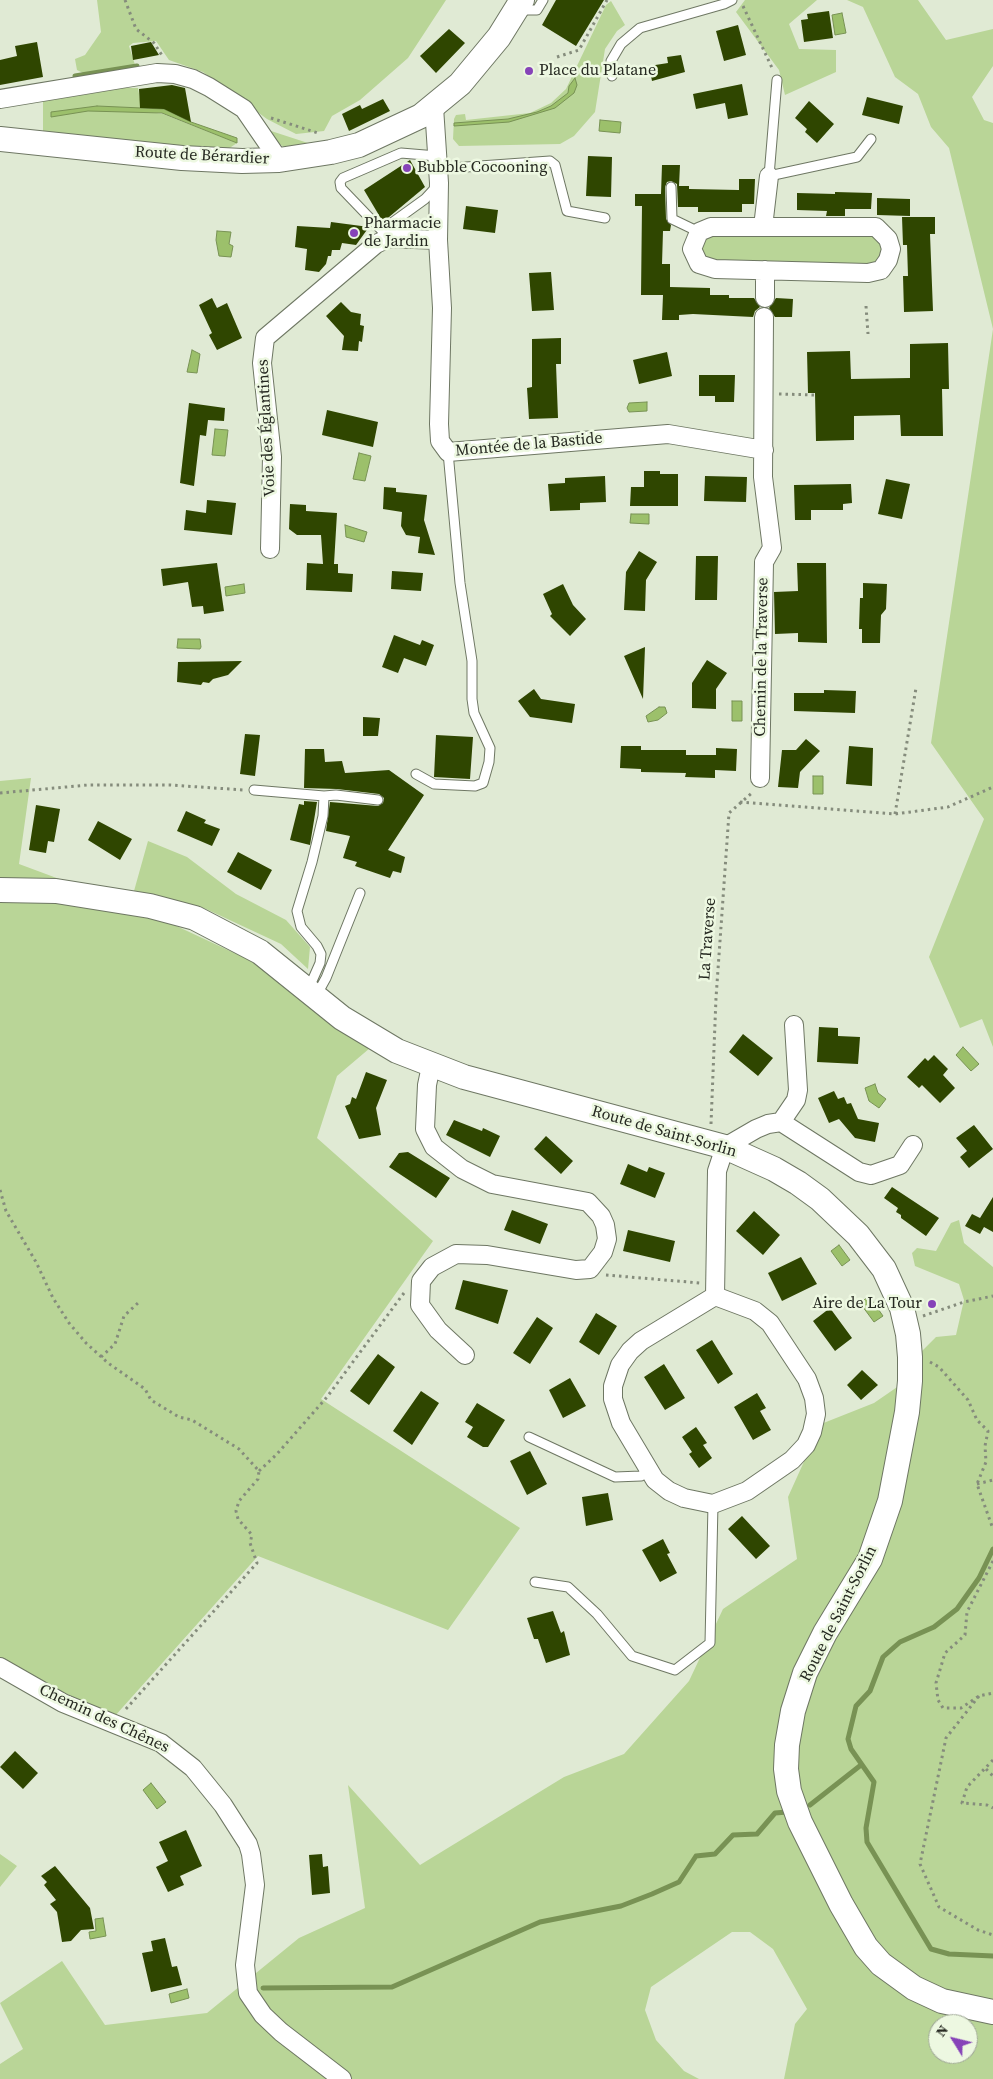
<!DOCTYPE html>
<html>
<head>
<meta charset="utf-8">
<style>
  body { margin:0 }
  #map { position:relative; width:993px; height:2079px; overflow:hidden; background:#e0ead4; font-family:"Source Serif 4",serif }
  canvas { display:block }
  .north { position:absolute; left:928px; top:2014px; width:50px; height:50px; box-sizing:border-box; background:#edf8e1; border:1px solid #9da594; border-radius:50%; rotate:306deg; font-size:14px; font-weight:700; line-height:20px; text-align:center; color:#252820 }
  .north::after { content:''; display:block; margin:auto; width:18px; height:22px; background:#8643b8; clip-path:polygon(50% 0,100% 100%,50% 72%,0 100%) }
</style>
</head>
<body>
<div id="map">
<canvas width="993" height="2079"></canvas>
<div class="north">N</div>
</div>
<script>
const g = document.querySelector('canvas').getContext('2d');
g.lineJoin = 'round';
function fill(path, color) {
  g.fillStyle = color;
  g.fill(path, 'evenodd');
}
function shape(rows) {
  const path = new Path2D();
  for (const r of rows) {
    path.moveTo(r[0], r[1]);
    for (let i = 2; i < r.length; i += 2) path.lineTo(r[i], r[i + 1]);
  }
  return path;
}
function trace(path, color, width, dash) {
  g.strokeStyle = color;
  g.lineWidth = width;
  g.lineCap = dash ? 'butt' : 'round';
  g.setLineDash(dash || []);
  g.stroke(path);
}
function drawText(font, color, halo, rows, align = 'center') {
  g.font = font + ' "Source Serif 4",serif';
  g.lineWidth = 5;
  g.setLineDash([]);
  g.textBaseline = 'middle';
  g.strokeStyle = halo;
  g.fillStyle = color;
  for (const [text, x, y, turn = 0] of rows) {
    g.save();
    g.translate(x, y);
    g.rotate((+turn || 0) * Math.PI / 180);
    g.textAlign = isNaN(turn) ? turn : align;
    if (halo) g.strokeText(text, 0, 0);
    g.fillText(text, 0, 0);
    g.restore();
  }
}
fill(shape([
  [97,0,446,0,408,58,360,100,332,116,324,131,296,134,267,119,203,72,169,60,156,41,133,43,129,46,136,68,85,74,77,70,75,59,85,55,101,32],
  [745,0,817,0,789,24,799,49,836,50,836,72,785,95,779,70,736,12],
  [847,0,918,0,946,40,993,29,993,66,972,97,984,120,993,123,993,1047,982,1019,960,1028,929,957,984,819,931,743,993,329,949,148,931,127,918,94,895,77,863,7],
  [611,1,625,25,617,31,605,49,595,112,574,136,560,144,459,146,453,139,454,119,456,115,465,114,466,120,530,113,551,103,566,89,606,5],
  [84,88,138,88,142,111,163,114,237,143,228,149,194,148,43,133,43,100],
  [268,130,311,144,286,148,274,141],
  [709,234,875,237,882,246,877,263,709,263,699,251,701,242],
  [31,778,19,864,140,909,275,972,370,1048,337,1076,317,1138,433,1241,321,1399,520,1528,448,1630,258,1556,114,1717,0,1661,0,781],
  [148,841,187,857,236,894,286,920,310,947,308,969,281,944,206,909,157,895,134,891],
  [959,1220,964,1243,993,1267,993,2079,784,2079,795,2024,807,2009,773,1949,750,1932,732,1932,651,1987,645,2010,656,2040,684,2071,699,2079,0,2079,0,2064,23,2049,0,2003,62,1961,105,2025,207,2013,299,1938,365,1908,348,1785,420,1865,564,1777,624,1754,689,1681,723,1609,797,1559,788,1497,821,1424,874,1403,919,1372,921,1352,936,1337,956,1335,964,1300,959,1284,915,1266,912,1253,917,1248,936,1251,951,1223],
  [938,2024,968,2024,968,2054,938,2054],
  [0,1854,17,1866,0,1887]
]), '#b9d597');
const water = shape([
  [842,13,846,33,835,35,832,15,842,13],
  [575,78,577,85,574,93,555,108,509,122,454,126,454,123,508,119,537,112,551,106,568,93,569,86,575,78],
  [97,106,164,109,191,122,237,138,237,143,162,113,88,111,51,117,51,112,97,106],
  [600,120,621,122,620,133,599,131,600,120],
  [217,231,231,232,229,244,233,246,231,257,219,256,216,240,217,231],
  [192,350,200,354,197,373,187,372,192,350],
  [647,402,647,411,629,412,627,408,629,403,647,402],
  [215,429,228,430,225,456,212,455,215,429],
  [359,453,371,456,365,481,353,479,359,453],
  [631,514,649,514,649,524,630,523,631,514],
  [345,525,367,532,364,542,346,537,345,525],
  [244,584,245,593,226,596,225,587,244,584],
  [178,639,200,639,201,647,200,649,177,648,178,639],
  [732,701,742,701,742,721,732,721,732,701],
  [659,707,665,707,667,713,658,720,648,722,646,716,659,707],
  [813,776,823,776,823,794,813,794,813,776],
  [963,1047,979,1064,971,1071,956,1055,963,1047],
  [875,1084,878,1093,886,1099,879,1108,869,1101,865,1088,875,1084],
  [839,1245,850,1260,842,1266,831,1251,839,1245],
  [869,1296,883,1316,874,1322,860,1303,869,1296],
  [151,1783,166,1802,157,1809,143,1790,151,1783],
  [103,1918,106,1936,90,1939,89,1932,96,1931,95,1919,103,1918],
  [187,1989,189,1998,171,2003,169,1994,187,1989]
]);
fill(water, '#9cc06b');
trace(water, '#789254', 1);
trace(shape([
  [75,76,137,66],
  [993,1549,979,1578,957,1609,934,1627,900,1642,883,1657,870,1691,856,1706,848,1739,851,1749,874,1782,866,1828,867,1842,931,1949,949,1954,993,1956],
  [810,1805,861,1765],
  [263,1988,392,1987,540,1922,621,1906,652,1894,679,1882,696,1856,715,1854,733,1835,757,1834,775,1813,787,1812]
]), '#789254', 5);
fill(shape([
  [556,0,604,0,576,46,542,25],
  [829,11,833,38,804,42,801,20,808,19,807,14],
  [738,25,746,55,724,61,716,31],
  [449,29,465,43,436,73,420,56],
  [37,42,43,77,0,85,0,60,17,56,15,46],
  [151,42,159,55,133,60,131,46],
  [681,55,685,72,652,81,649,66,668,63,667,57],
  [742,84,748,115,728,119,725,103,696,109,693,94],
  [172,85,185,88,191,122,164,109,140,108,139,89],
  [867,97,903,106,899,124,862,115],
  [383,99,390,111,349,131,342,114,360,105,362,109],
  [809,101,834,124,817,143,805,132,807,129,795,118],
  [588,156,612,157,611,197,586,196],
  [410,160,425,187,383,222,364,190],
  [662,165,680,165,679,186,689,186,689,189,739,190,739,179,755,179,754,204,742,204,742,212,698,212,698,207,678,207,677,184,671,181,667,182,665,187,666,219,671,225,670,231,663,231,662,264,670,264,670,287,710,288,710,295,729,295,729,298,754,298,760,307,755,311,753,317,693,314,679,315,679,320,662,320,663,295,641,295,642,206,635,206,635,194,661,194],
  [835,192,872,193,871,209,845,209,845,216,826,216,827,211,797,210,797,193,835,194],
  [877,198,910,199,910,216,877,215],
  [466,206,498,210,495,233,463,229],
  [902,217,935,217,935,234,930,234,933,311,904,312,903,276,908,276,907,245,903,245],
  [331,222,369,227,356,245,342,243,340,250,332,250,331,256,328,256,326,264,319,272,305,270,307,249,295,247,297,226,330,228],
  [551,272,554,310,532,311,529,273],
  [212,298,217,308,227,303,242,338,217,350,209,335,212,333,199,305],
  [776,298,793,299,792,317,775,317,769,308],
  [341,302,351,312,361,314,360,325,364,326,362,342,359,341,358,351,342,350,344,336,326,316],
  [561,338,561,364,556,364,558,418,529,419,527,388,532,387,532,339],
  [948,343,949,389,942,389,943,436,901,436,900,415,854,416,854,440,816,441,815,393,808,393,807,352,850,351,851,379,910,378,910,344],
  [667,352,672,376,639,384,633,360],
  [699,375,735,375,734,402,715,402,715,396,699,396],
  [189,403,225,408,224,421,208,420,206,436,200,435,194,486,180,483],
  [327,410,378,422,373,447,322,435],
  [644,471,660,471,660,474,678,474,678,506,630,506,631,487,644,487],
  [605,476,606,502,580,503,580,510,550,511,548,484,565,483,565,478],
  [705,476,747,477,746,502,704,501],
  [886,479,910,484,902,519,878,514],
  [851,484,852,503,843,504,843,510,811,510,811,520,795,520,794,485],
  [384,487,396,488,396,492,427,495,424,520,435,555,418,553,420,537,406,535,401,526,402,512,383,509],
  [207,500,236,503,232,535,184,530,186,510,206,513],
  [290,504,306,505,306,511,337,513,334,564,338,564,338,573,353,574,352,592,306,590,307,563,323,564,321,535,297,535,289,529],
  [639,551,657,562,646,580,645,611,624,610,626,572],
  [696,556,718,556,717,600,695,600],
  [217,563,224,611,204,614,203,606,192,607,188,582,163,586,161,569],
  [797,563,826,563,827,643,798,642,798,633,775,634,774,592,798,591],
  [392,571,423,573,421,591,391,589],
  [863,583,887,584,886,609,881,615,880,643,862,643,862,629,859,629,860,598,863,598],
  [563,584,573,605,586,619,570,636,550,616,552,614,543,594],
  [394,635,420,645,422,640,434,645,426,666,404,658,398,673,382,667],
  [645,647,643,699,624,656],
  [707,660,727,673,716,689,716,709,692,708,692,683],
  [242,661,228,675,213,679,209,683,203,682,201,685,177,682,178,662],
  [534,689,541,699,575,704,572,723,530,717,518,701],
  [824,690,856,691,855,713,794,711,794,693,824,693],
  [363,717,380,718,378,736,363,736],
  [245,734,260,735,255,776,240,774],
  [436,735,473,737,470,779,434,777],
  [806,739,820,751,800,772,798,788,778,787,782,750,796,750],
  [621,746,641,746,641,750,686,750,686,755,716,755,716,748,737,749,736,771,715,770,715,778,685,777,686,773,641,772,641,769,620,768],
  [849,746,873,748,872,786,846,784],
  [305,749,324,749,325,762,342,761,345,773,389,770,424,795,388,850,405,857,401,873,393,871,390,878,355,866,357,862,343,858,350,836,326,831,330,802,378,806,383,803,384,798,379,794,337,789,304,788],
  [304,801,317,802,310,845,290,840,299,804,304,805],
  [36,805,60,809,54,842,48,841,46,853,29,850],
  [186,811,206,820,204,823,220,829,212,846,177,831],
  [98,821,132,839,120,860,88,840],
  [238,852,272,870,261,890,227,872],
  [819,1027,838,1028,838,1036,860,1037,858,1064,817,1062],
  [743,1034,773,1058,758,1076,729,1052],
  [934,1055,948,1069,943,1075,955,1088,940,1103,922,1085,919,1088,907,1077,925,1058,928,1061],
  [366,1072,387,1080,376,1108,381,1135,359,1139,345,1106,350,1104,352,1097,356,1099],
  [834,1091,838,1099,844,1097,847,1104,851,1103,858,1119,879,1123,875,1142,855,1138,839,1119,829,1123,818,1098],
  [454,1120,482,1131,483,1128,500,1136,490,1157,446,1135],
  [974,1125,993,1149,969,1168,960,1157,967,1151,956,1138],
  [546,1136,573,1161,561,1174,534,1149],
  [408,1152,450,1178,436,1198,389,1167,399,1153],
  [628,1164,647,1172,649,1167,665,1173,655,1198,620,1184],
  [892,1187,939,1218,926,1236,901,1218,901,1215,896,1212,898,1208,884,1198],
  [993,1197,993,1232,984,1227,980,1234,965,1226,972,1214,980,1218],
  [512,1210,548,1224,540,1244,504,1230],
  [754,1211,780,1235,763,1255,736,1231],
  [628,1230,675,1241,670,1262,623,1251],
  [801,1257,817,1284,782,1301,768,1273],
  [463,1280,508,1290,498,1324,455,1309],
  [830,1308,852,1338,835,1351,813,1321],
  [596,1313,617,1326,599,1355,579,1342],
  [537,1317,553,1328,530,1364,513,1353],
  [712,1340,733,1374,718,1384,696,1350],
  [378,1354,395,1367,369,1405,350,1391],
  [664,1364,685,1398,665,1410,644,1377],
  [862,1370,878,1385,861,1400,847,1385],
  [570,1378,586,1406,563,1418,549,1390],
  [421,1391,439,1403,412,1445,393,1431],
  [757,1393,766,1408,760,1411,771,1430,753,1440,734,1407],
  [477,1403,505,1420,488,1447,483,1447,467,1437,473,1427,465,1422],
  [696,1427,707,1443,703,1445,712,1458,699,1468,689,1454,692,1452,682,1437],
  [530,1451,547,1484,527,1495,510,1461],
  [608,1493,613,1520,586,1526,582,1497],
  [742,1516,770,1546,756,1559,728,1529],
  [663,1539,670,1553,667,1554,677,1573,660,1582,642,1550],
  [553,1611,561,1633,564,1631,570,1655,546,1663,538,1639,534,1639,527,1618],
  [15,1751,38,1773,23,1789,0,1767],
  [186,1830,202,1866,180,1876,184,1885,168,1892,156,1867,168,1861,159,1842],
  [322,1854,323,1867,328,1866,330,1893,312,1895,309,1855],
  [55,1866,90,1908,94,1929,81,1930,71,1941,62,1942,57,1912,50,1904,56,1900,44,1885,47,1882,41,1876],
  [165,1938,172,1967,177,1966,182,1985,151,1992,142,1953,153,1951,151,1941]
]), '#2f4600');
const lane = shape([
  [518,10,537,10,543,0],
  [612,76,611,61,621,44,640,28,724,4,732,0],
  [777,80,769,176,857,157,871,139],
  [438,169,550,161,555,165,567,211,605,218],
  [671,187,672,219,699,232],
  [389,238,341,188,340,182,343,178,401,153,437,156],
  [389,238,389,225,425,199,437,186],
  [416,774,434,784,475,786,483,783,489,762,490,748,474,713,472,699,472,661,460,583,448,452],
  [254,790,324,796],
  [308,990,320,963,321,954,317,946,301,927,297,911,312,862,323,816,324,796,336,795,378,800],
  [316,996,326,978,360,893],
  [529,1437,615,1477,641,1476,648,1470],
  [535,1582,568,1587,597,1614,632,1656,675,1670,710,1643,713,1504]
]);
const street = shape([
  [0,99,157,73,175,74,193,79,209,87,244,109,279,160],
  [434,107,439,183,438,240,442,308,439,424,440,441,448,452,668,434,764,450],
  [711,227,876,227,888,239,891,249,888,260,881,270,868,273,715,269,699,264,692,249,699,232,711,227],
  [763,227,769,176],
  [765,298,765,270],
  [270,549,272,457,262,363,265,338,376,244,389,238,438,240],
  [760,778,764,562,772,548,763,477,764,317],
  [431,1066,427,1085,425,1129,434,1147,462,1169,492,1184,588,1202,601,1216,605,1225,607,1239,603,1252,590,1269,576,1270,487,1255,456,1254,432,1267,421,1281,420,1305,438,1330,465,1355],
  [781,1122,859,1172,871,1175,900,1165,913,1145],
  [715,1296,755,1311,770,1323,807,1379,814,1398,816,1414,812,1432,806,1445,792,1460,747,1491,713,1504,684,1498,669,1491,655,1480,621,1423,613,1399,613,1386,620,1365,630,1351,641,1341,715,1296,717,1171,725,1147,756,1129,768,1124,781,1122,796,1100,798,1090,794,1025],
  [0,1667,63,1703,161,1743,193,1768,223,1805,248,1844,251,1854,255,1885,245,1965,248,1993,263,2015,281,2032,342,2079]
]);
const secondary = shape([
  [0,139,182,158,242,161,279,160,331,152,359,145,421,116,460,84,499,37,522,0],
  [0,890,56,891,150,906,195,918,260,952,342,1018,397,1051,464,1077,725,1147,774,1169,798,1183,820,1199,858,1235,884,1269,902,1308,908,1334,910,1357,910,1381,907,1412,890,1501,870,1559,825,1633,805,1673,793,1711,787,1745,786,1769,789,1791,800,1822,841,1904,866,1947,881,1964,914,1988,942,2001,993,2012]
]);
trace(lane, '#6e7763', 11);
trace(street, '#6e7763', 20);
trace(secondary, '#6e7763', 26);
trace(shape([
  [125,0,136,29,154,43,163,57],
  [743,6,773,70],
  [557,57,579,50,607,0],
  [271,118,318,133],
  [866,306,868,334],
  [779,394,815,395],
  [0,793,88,785,170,785,244,790],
  [740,802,895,814,948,807,993,787],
  [895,814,916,688],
  [711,1124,716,998,729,813,753,792],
  [0,1190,6,1211,36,1262,53,1298,69,1323,86,1343,108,1363,145,1389,151,1400,179,1417,192,1420,239,1449,259,1471,258,1479,239,1501,236,1511,238,1519,252,1535,250,1543,257,1563,125,1710],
  [606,1275,700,1283],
  [923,1316,964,1302,993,1296],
  [101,1357,115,1344,124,1316,139,1302],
  [930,1362,939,1367,968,1400,977,1420,988,1431,985,1446,986,1462,977,1484,993,1529],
  [259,1471,277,1454,327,1397,404,1293],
  [977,1484,993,1480],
  [993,1561,967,1612,965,1635,945,1653,936,1683,938,1700,943,1708,961,1708,979,1696,993,1693],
  [979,1696,946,1738,920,1864,939,1907,978,1930,993,1935],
  [993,1760,967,1787,962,1803,987,1805,993,1808],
  [986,1769,993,1776]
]), '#858c7c', 3, [2.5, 4]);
trace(lane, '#fff', 9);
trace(street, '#fff', 18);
trace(secondary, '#fff', 24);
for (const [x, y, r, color] of [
  [529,71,5,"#8643b8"],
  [407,168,5,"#8643b8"],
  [354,233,5,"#8643b8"],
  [932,1304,5,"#8643b8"]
]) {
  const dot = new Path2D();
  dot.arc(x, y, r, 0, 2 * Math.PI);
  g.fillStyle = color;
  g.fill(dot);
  trace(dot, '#edf8e1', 2);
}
drawText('16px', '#252820', '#edf8e1', [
  ["Place du Platane",539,71],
  ["Bubble Cocooning",417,168],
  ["Pharmacie",364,224],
  ["de Jardin",364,242],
  ["Aire de La Tour",922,1304,"right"]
], 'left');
drawText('16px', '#252820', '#edf8e1', [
  ["Route de Bérardier",202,156,3],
  ["Voie des Églantines",267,428,-93],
  ["Montée de la Bastide",529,445,-5],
  ["Chemin de la Traverse",762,657,-89],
  ["La Traverse",708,939,-86],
  ["Route de Saint-Sorlin",664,1132,16],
  ["Route de Saint-Sorlin",839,1614,-63],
  ["Chemin des Chênes",104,1719,25]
]);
</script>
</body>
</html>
